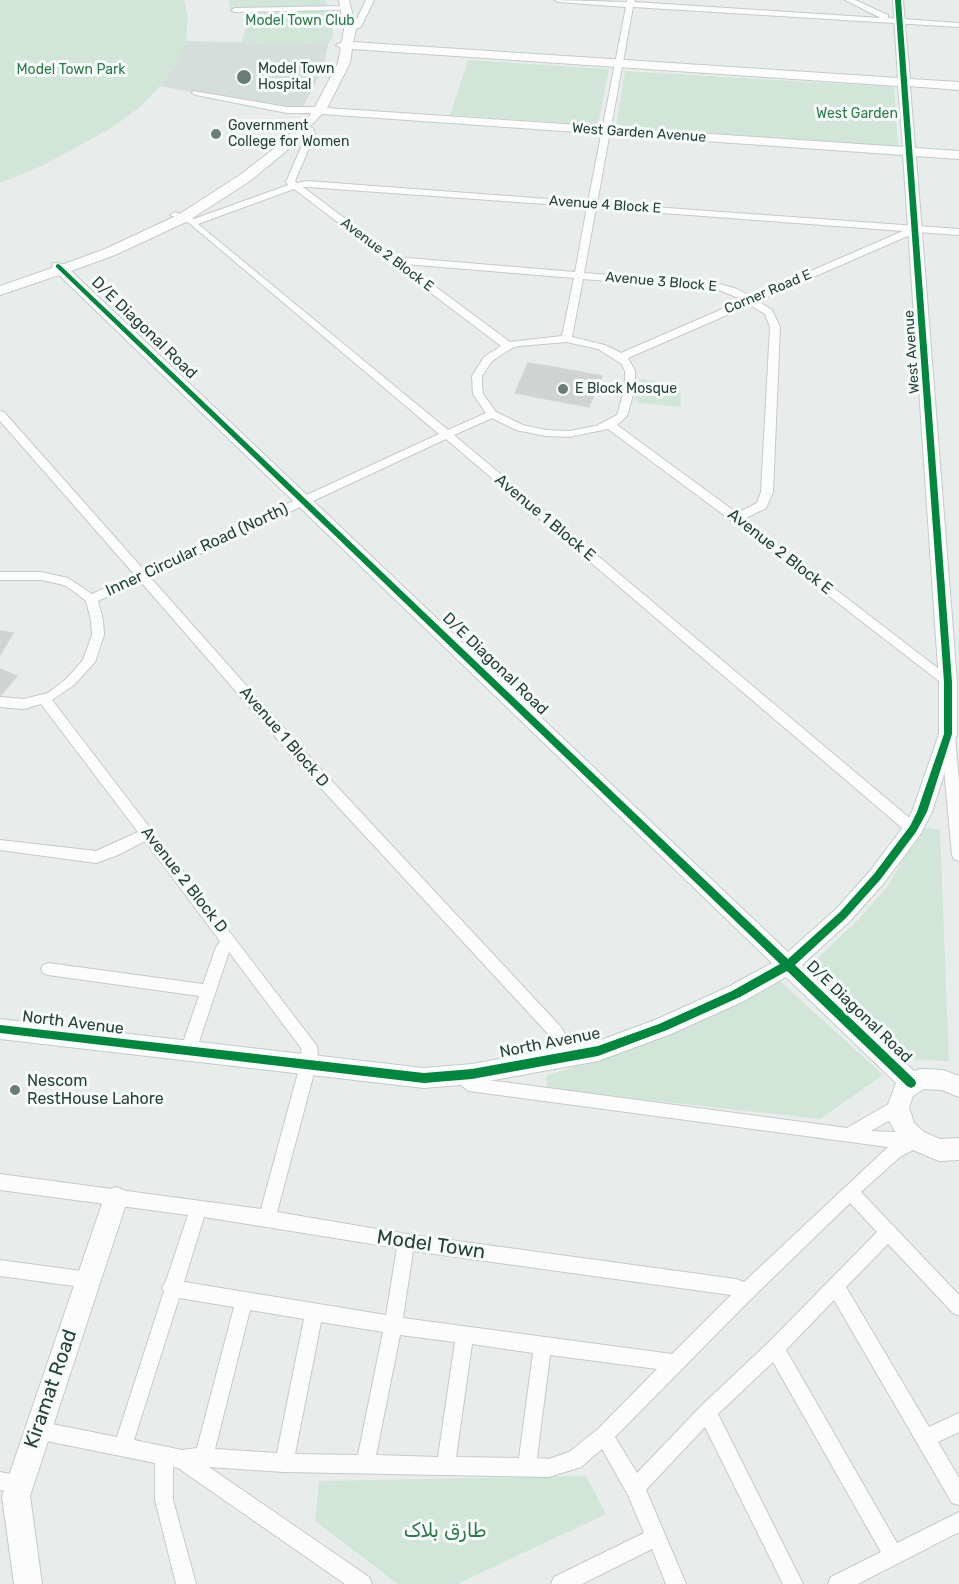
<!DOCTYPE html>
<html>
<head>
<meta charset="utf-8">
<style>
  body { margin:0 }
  canvas { display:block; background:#e8edeb }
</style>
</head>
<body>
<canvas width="959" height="1584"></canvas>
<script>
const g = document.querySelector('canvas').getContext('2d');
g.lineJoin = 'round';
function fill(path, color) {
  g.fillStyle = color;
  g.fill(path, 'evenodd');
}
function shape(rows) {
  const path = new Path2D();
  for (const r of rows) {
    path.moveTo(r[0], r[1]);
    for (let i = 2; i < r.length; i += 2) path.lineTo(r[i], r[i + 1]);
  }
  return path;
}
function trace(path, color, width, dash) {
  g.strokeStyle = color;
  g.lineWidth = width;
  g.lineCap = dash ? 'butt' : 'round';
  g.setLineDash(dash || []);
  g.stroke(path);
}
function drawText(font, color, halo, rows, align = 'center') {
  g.font = font + ' Rubik,Vazirmatn,sans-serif';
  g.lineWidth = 6;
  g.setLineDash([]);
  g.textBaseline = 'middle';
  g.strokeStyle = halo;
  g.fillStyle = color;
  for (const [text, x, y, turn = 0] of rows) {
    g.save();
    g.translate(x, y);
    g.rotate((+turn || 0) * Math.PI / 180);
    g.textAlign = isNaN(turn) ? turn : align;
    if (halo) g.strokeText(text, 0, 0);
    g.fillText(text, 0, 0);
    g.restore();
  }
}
fill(shape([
  [186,41,328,44,324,67,300,113,160,86,175,66]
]), '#d6dedb');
fill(shape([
  [0,0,184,0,188,17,186,41,175,66,160,86,140,107,113,127,44,165,0,183],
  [230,0,325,0,333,17,333,36,328,44,241,42,252,10,232,12,228,2],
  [468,60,609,69,598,125,450,115],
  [625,71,894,87,898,146,616,127],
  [639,379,680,385,681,407,638,403,634,399],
  [921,827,940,830,949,1061,905,1059,805,970,859,919,888,886],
  [780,981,883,1075,820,1119,548,1089,546,1076,661,1038,712,1016],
  [586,1476,606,1514,457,1584,398,1584,315,1521,319,1481]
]), '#d1e6d8');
const building = shape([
  [528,363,553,367,602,376,589,407,515,393,528,363],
  [0,631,13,633,0,655,0,631],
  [0,669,17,676,1,695,0,695,0,669]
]);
fill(building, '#cfd4d2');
trace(building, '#d1d6d4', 1.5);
const street = shape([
  [366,0,374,0,361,27,347,31,347,27,354,25,366,0],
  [554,0,627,2,627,0,635,0,634,2,881,18,845,0,855,0,888,15,888,18,959,23,959,27,633,7,597,203,959,229,959,235,917,232,758,301,772,310,780,327,773,492,766,508,744,519,952,679,954,682,952,685,944,685,732,521,608,429,569,437,546,436,516,430,492,418,454,435,918,825,920,829,918,833,908,833,446,439,150,577,315,763,561,1027,578,1056,575,1061,570,1063,565,1061,551,1037,305,771,140,581,98,601,103,620,104,635,95,662,74,685,52,700,317,1046,318,1058,277,1212,406,1234,736,1279,744,1282,888,1147,469,1091,455,1081,453,1076,455,1071,461,1069,467,1071,473,1078,847,1128,892,1102,898,1100,904,1102,906,1107,904,1112,871,1131,916,1133,922,1135,924,1140,922,1145,900,1157,861,1192,959,1295,959,1316,953,1313,888,1244,846,1287,929,1427,959,1413,959,1432,938,1442,959,1478,959,1505,952,1503,834,1300,786,1350,897,1543,959,1512,959,1532,858,1584,828,1584,831,1577,881,1552,773,1362,718,1414,803,1584,783,1584,705,1427,646,1490,686,1584,666,1584,652,1549,582,1584,551,1584,554,1577,644,1533,628,1495,602,1449,581,1467,549,1477,284,1472,209,1467,369,1577,372,1584,345,1584,178,1468,173,1467,173,1500,196,1584,176,1584,155,1500,155,1463,37,1439,31,1436,28,1430,31,1424,37,1421,117,1437,164,1291,162,1288,166,1281,188,1215,0,1190,0,1174,261,1209,302,1058,301,1048,229,952,196,1051,193,1056,188,1058,183,1056,180,1051,199,996,48,975,43,973,41,969,43,965,48,963,203,984,216,947,220,941,145,841,118,855,96,863,0,850,0,840,96,851,138,832,41,704,24,709,0,707,0,697,24,699,48,693,66,679,83,660,92,635,91,620,86,601,76,593,64,585,41,580,0,580,0,572,41,572,68,578,92,594,134,574,0,421,0,411,4,412,144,570,439,434,189,223,170,215,175,212,194,219,288,185,286,182,307,134,301,128,305,125,313,128,315,134,295,181,297,183,307,181,588,202,626,7,558,2,554,0],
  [303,187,307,187,587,207,575,272,396,257,303,187],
  [294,189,501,346,484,357,472,376,473,394,486,413,448,430,198,224,294,189],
  [596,208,903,231,751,297,737,289,720,284,584,273,596,208],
  [405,264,574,278,562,336,510,342,405,264],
  [583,279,719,290,743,300,621,353,605,345,572,337,583,279],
  [750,305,765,314,770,327,761,492,757,503,737,513,617,425,627,416,635,388,635,371,628,358,750,305],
  [567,342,598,349,622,364,625,371,625,388,617,415,596,426,569,431,546,430,523,425,496,412,483,394,482,386,482,376,492,361,512,348,519,346,567,342],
  [850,1203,877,1232,769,1342,701,1406,637,1473,615,1437,750,1300,850,1203],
  [204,1217,397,1248,386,1315,184,1282,204,1217],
  [413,1251,731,1295,672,1354,403,1318,413,1251],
  [179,1298,234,1307,197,1448,182,1450,134,1440,179,1298],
  [250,1310,304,1319,277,1453,215,1449,250,1310],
  [321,1322,383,1332,358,1455,295,1454,321,1322],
  [400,1335,455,1342,438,1457,376,1455,400,1335],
  [472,1344,533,1353,519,1458,456,1457,472,1344],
  [550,1355,657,1369,598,1429,569,1452,549,1459,537,1458,550,1355],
  [342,6,343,8,339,10,235,12,231,10,235,8,342,6],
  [193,91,287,107,310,107,314,110,310,113,287,113,196,95,192,93,193,91],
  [948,731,955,736,959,782,959,861,954,859,952,855,941,736,948,731],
  [0,1260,89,1272,95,1274,98,1280,95,1286,89,1288,0,1276,0,1260],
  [0,1472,26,1477,28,1484,26,1491,19,1493,0,1490,0,1472]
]);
const secondary = shape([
  [339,0,349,0,356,29,353,42,898,78,893,0,903,0,910,79,959,82,959,90,910,86,915,148,959,151,959,159,916,156,957,682,957,734,932,812,920,835,884,883,850,921,802,965,914,1071,921,1069,943,1070,959,1076,959,1097,942,1090,924,1089,913,1096,909,1107,914,1123,924,1132,940,1139,959,1138,959,1160,939,1161,908,1148,898,1137,888,1119,887,1107,896,1083,786,977,744,1001,671,1034,598,1061,472,1084,424,1088,0,1039,0,1019,424,1068,472,1064,598,1041,655,1020,728,987,772,963,59,275,0,295,0,286,52,268,53,263,64,264,105,249,178,215,240,175,276,147,309,116,311,114,304,110,306,107,315,107,338,63,341,48,336,45,342,42,344,29,339,0],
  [352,49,898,86,903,147,327,108,350,63,352,49],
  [322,114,903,155,939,682,939,734,912,812,906,823,870,871,836,909,788,952,71,271,115,255,188,221,250,181,284,153,322,114],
  [116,1187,124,1190,128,1198,30,1496,42,1584,14,1584,2,1496,104,1198,108,1190,116,1187]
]);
trace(street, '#c5cac8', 2);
trace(secondary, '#c3cbc8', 2);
fill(street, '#fcfcfc');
fill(secondary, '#fcfcfc');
fill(shape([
  [895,0,901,0,952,682,952,734,927,812,916,832,880,880,846,918,795,965,915,1080,916,1083,915,1086,911,1088,907,1086,787,971,740,997,667,1030,598,1056,472,1079,424,1083,0,1033,0,1025,424,1073,472,1069,598,1046,659,1024,732,991,780,964,56,267,56,265,58,264,60,265,788,959,840,912,874,874,910,826,917,812,944,734,944,682,895,0]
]), '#00873e');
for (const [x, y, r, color] of [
  [244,77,8,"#697e78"],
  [216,134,6,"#697e78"],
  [563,389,6,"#697e78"],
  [15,1090,6,"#697e78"]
]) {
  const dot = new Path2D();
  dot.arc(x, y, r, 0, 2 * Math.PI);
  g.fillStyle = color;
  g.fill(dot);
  trace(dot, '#f7fbf9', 2);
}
drawText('14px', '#2d7a4b', '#f7fbf9', [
  ["Model Town Club",300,21],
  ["Model Town Park",71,70],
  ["West Garden",857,114]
]);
drawText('14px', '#24423a', '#f7fbf9', [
  ["Model Town",258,69],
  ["Hospital",258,85],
  ["Government",228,126],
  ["College for Women",228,142],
  ["E Block Mosque",575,389]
], 'left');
drawText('14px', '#24423a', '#f7fbf9', [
  ["West Garden Avenue",639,133,4],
  ["Avenue 4 Block E",605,205,4],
  ["Avenue 2 Block E",387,255,37],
  ["Avenue 3 Block E",661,282,5],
  ["Corner Road E",768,292,-23],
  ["West Avenue",912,352,-94]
]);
drawText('16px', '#24423a', '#f7fbf9', [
  ["D/E Diagonal Road",144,328,44],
  ["Avenue 1 Block E",545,518,40],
  ["Inner Circular Road (North)",197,550,-25],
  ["Avenue 2 Block E",780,552,38],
  ["D/E Diagonal Road",495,664,44],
  ["Avenue 1 Block D",284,737,49],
  ["Avenue 2 Block D",184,880,52],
  ["D/E Diagonal Road",859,1012,44],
  ["North Avenue",73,1023,7],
  ["North Avenue",550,1043,-11]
]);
drawText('16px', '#24423a', '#f7fbf9', [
  ["Nescom",27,1081],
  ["RestHouse Lahore",27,1099]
], 'left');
drawText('20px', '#24423a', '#f7fbf9', [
  ["Model Town",431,1245,8],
  ["Kiramat Road",51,1389,-71]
]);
drawText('20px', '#2d7a4b', '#f7fbf9', [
  ["طارق بلاک",445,1531]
]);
</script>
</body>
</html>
